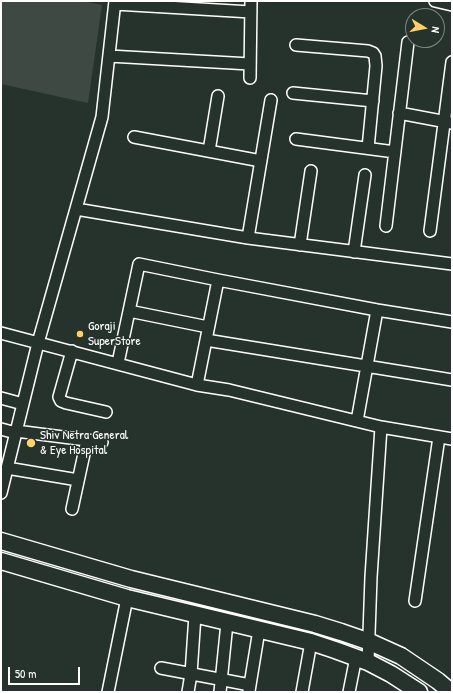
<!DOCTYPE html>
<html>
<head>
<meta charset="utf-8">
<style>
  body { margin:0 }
  #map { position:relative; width:453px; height:693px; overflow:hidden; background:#26332d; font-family:"Patrick Hand",sans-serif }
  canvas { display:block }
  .frame { position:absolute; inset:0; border:2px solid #fff; pointer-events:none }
  .north { position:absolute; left:405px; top:8px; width:40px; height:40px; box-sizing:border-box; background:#26332d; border:1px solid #7d8581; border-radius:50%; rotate:100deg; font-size:11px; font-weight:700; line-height:16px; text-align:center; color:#fff }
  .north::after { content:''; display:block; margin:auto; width:14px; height:18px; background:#ffd166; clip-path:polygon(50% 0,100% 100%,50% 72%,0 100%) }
  .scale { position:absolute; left:8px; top:667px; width:72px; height:18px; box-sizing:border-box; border:2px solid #fff; border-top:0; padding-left:5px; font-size:12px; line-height:14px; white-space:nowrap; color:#fff; -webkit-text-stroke:3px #26332d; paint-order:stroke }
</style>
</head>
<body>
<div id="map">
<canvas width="453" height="693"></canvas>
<div class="frame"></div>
<div class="north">N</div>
<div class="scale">50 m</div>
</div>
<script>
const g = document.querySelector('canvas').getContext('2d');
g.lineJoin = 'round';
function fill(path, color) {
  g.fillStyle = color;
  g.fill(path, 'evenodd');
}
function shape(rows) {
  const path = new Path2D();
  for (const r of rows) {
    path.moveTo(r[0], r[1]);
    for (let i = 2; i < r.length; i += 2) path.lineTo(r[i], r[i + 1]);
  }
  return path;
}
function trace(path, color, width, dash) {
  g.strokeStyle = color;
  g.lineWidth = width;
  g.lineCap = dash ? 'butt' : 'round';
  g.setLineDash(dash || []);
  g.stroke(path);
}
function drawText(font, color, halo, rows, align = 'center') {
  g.font = font + ' "Patrick Hand",sans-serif';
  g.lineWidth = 3;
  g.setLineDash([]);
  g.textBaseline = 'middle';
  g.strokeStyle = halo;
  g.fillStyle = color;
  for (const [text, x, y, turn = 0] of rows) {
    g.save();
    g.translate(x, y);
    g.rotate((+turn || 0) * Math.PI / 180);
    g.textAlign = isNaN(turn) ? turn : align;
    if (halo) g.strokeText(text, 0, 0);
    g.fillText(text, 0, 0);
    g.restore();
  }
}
fill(shape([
  [1,1,83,1,102,5,88,103,1,84]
]), '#3e4944');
const street = shape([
  [435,1,452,5],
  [115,4,251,12],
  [296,45,368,51,373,53,375,56,376,66,368,148],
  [109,56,250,64],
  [250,78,251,1],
  [293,93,373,101],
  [399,113,452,123],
  [134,137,261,161],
  [296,139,395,152],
  [209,151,218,96],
  [76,209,248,238,452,264],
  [386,226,408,42],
  [430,231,452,62],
  [248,238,271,100],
  [300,245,311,171],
  [354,252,365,175],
  [129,311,208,327],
  [1,333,197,385,229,390,381,427,452,439],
  [206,340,452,380],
  [72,351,59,397,61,401,66,403,106,412],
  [118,363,139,264,218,280,377,310,452,322],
  [197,385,218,280],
  [1,398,23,404],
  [357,421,377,310],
  [1,429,16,433],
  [16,431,102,442],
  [7,468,78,480],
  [1,493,38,343,102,117,115,1],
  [72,509,87,440],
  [415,601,439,437],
  [368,662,371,577,381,427],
  [161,668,250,685],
  [249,691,259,630],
  [108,692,127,598],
  [188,692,191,674,195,615],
  [220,692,227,623],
  [302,692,311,642],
  [349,692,356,657]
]);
const secondary = shape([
  [1,541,131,579,315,624,341,632,370,642,401,656,438,681,451,692],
  [1,561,127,598,311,642,335,650,368,662,391,674,419,692]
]);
trace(street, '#fff', 14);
trace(secondary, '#fff', 19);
trace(street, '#26332d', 11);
trace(secondary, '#26332d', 16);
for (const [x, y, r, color] of [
  [80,334,4,"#ffd166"],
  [31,443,5,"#ffd166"]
]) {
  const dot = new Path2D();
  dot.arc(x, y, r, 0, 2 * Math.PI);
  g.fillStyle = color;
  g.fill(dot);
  trace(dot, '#26332d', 1.5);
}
drawText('13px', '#fff', '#26332d', [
  ["Goraji",88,327],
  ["SuperStore",88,342],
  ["Shiv Netra General",40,436],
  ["& Eye Hospital",40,451]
], 'left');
</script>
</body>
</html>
